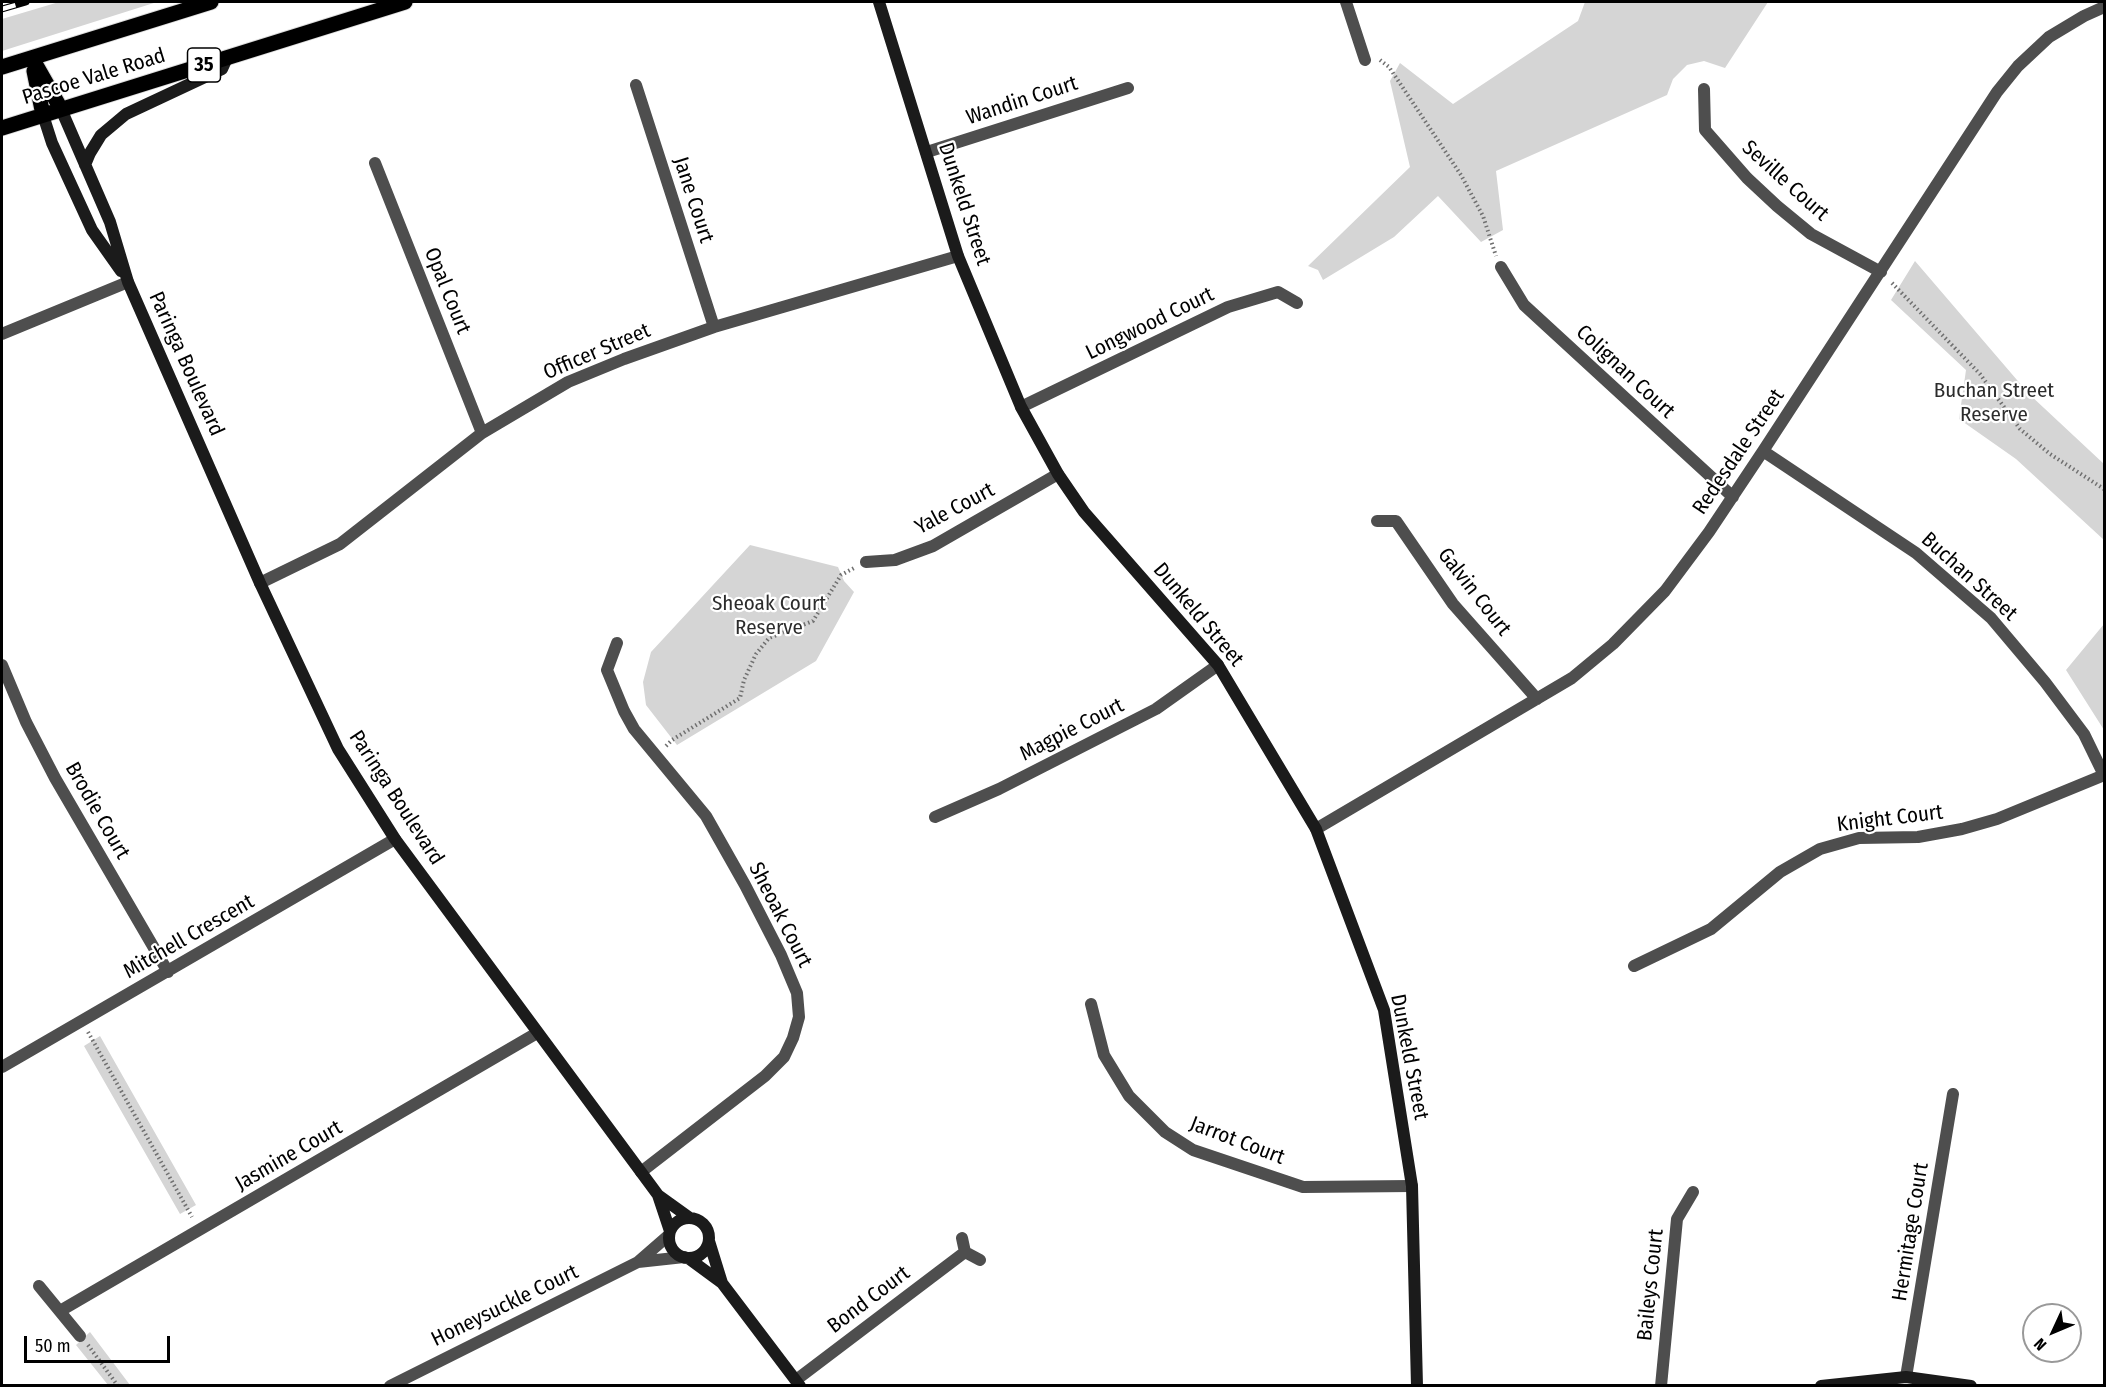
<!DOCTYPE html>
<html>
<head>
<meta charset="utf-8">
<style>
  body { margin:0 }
  #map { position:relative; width:2106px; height:1387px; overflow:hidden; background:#fff; font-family:"Fira Sans Condensed",sans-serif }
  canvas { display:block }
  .frame { position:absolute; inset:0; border:3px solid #000; pointer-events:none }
  .north { position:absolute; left:2022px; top:1303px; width:60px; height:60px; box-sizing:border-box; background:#fff; border:2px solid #999; border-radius:50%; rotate:226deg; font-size:16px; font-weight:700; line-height:24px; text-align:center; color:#000 }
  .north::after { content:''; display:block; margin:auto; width:21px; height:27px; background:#000; clip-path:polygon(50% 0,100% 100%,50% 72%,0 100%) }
  .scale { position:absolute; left:24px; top:1336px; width:146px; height:27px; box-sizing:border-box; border:3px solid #000; border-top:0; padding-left:8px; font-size:18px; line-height:21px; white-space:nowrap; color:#000; -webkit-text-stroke:4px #fff; paint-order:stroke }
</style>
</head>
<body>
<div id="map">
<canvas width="2106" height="1387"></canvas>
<div class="frame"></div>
<div class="north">N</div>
<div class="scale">50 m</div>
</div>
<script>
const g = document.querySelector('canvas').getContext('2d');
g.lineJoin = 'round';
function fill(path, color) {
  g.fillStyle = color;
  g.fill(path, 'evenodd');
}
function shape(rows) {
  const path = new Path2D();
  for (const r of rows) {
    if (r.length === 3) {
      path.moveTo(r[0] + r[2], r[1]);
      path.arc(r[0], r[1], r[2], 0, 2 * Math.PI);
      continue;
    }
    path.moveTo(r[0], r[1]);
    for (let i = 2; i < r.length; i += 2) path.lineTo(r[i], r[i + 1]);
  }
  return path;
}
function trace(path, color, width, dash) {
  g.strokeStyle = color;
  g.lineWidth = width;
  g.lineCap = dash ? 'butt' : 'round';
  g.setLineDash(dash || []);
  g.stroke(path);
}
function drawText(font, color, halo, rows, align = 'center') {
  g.font = font + ' "Fira Sans Condensed",sans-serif';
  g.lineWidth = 4.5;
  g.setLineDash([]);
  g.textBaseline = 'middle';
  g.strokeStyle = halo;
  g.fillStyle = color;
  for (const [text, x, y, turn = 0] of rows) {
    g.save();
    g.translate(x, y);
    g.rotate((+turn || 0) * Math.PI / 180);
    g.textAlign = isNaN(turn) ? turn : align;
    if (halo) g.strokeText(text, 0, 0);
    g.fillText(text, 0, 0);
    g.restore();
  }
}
fill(shape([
  [59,2,157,2,2,51,2,19],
  [1585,2,1768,2,1725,68,1704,61,1687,65,1673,79,1667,95,1496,171,1503,230,1481,242,1438,196,1394,237,1323,280,1318,270,1308,266,1410,167,1390,81,1400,63,1453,104,1578,21],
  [1915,261,2029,394,2104,464,2104,540,2016,459,1959,419,1966,370,1891,300],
  [750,545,838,567,844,581,854,592,816,661,677,745,646,705,643,682,651,652],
  [2104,624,2104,730,2066,670],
  [100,1036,196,1205,180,1214,84,1046],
  [90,1332,130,1385,108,1385,76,1345]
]), '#d5d5d5');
const primary = shape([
  [32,58,61,109],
  [2,67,211,2],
  [34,71,43,115],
  [2,128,405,2]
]);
trace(primary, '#dbdbdb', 17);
trace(shape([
  [1380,60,1389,67,1461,175,1483,216,1496,256],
  [1892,283,1980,374,2020,429,2050,454,2104,489],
  [666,746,672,740,740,698,744,680,756,654,769,638,813,621,841,575,854,568],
  [88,1032,192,1217],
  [88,1345,118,1386]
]), '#707070', 4, [1.5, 3]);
trace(shape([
  [1346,2,1365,60],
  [636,85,714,327],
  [1704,89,1705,130,1747,178,1777,206,1811,234,1881,272],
  [927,152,1128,88],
  [375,163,482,433],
  [1501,267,1524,305,1733,497],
  [2,334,128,282],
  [1021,407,1228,307,1278,292,1297,303],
  [1377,521,1396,521,1453,604,1537,699],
  [866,562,895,560,933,546,1058,474],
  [260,583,340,544,482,433,568,382,624,359,714,327,958,256],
  [617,643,607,670,624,711,634,729,706,816,745,885,781,955,797,993,799,1017,793,1038,784,1057,765,1076,641,1172],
  [2,665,26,722,55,778,168,972],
  [935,817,999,789,1156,709,1218,665],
  [1316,829,1572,678,1613,644,1665,591,1709,532,1763,451,1997,92,2018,66,2049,37,2084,16,2104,7],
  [1634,966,1711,929,1780,872,1820,849,1859,838,1918,837,1962,829,1997,819,2104,775,2084,734,2045,682,1991,618,1916,553,1763,451],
  [1091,1004,1104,1055,1129,1096,1165,1132,1193,1150,1303,1187,1412,1186],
  [2,1067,395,839],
  [962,1238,965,1252,980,1260],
  [638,1262,684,1257],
  [39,1286,80,1336],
  [60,1311,537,1033],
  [1906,1377,1953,1094],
  [796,1380,965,1252],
  [390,1386,638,1262,669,1235],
  [1661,1386,1677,1219,1693,1192]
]), '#4e4e4e', 12);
trace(shape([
  [879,2,958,256,1021,407,1058,474,1084,512,1218,665,1316,829,1384,1010,1412,1186,1417,1386],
  [61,109,110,222,128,282,260,583,338,749,395,839,658,1195,670,1231],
  [43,115,52,143,92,230,121,271],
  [85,165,90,153,101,135,126,114,222,69,227,58],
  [658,1195,690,1218],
  [689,1238,20],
  [709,1241,722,1283],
  [688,1258,722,1283,800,1386],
  [1821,1386,1906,1377,1971,1386]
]), '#1b1b1b', 12);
trace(primary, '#000', 15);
const rail = shape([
  [2,9,26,2]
]);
trace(rail, '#000', 7);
trace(rail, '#fff', 4.5, [14]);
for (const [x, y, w] of [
  [204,65,33]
]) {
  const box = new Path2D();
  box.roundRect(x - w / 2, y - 17, w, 34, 4.5);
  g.fillStyle = '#fff';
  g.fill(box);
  trace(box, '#000', 1.5);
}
drawText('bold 20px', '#000', null, [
  ["35",204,65]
]);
drawText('21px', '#000', '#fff', [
  ["Pascoe Vale Road",94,77,-17],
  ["Wandin Court",1022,101,-18],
  ["Seville Court",1785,181,42],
  ["Jane Court",693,200,72],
  ["Dunkeld Street",964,204,72],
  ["Opal Court",447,291,68],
  ["Longwood Court",1150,324,-26],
  ["Officer Street",597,352,-23],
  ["Paringa Boulevard",186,364,66],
  ["Colignan Court",1625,372,43],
  ["Redesdale Street",1739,452,-56],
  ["Yale Court",955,509,-28],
  ["Buchan Street",1969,577,42],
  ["Galvin Court",1474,592,52],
  ["Dunkeld Street",1198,615,50],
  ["Magpie Court",1072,730,-27],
  ["Paringa Boulevard",396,798,57],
  ["Brodie Court",97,811,60],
  ["Knight Court",1890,819,-7],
  ["Sheoak Court",780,915,63],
  ["Mitchell Crescent",189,937,-30],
  ["Dunkeld Street",1409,1057,79],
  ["Jarrot Court",1237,1141,21],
  ["Jasmine Court",289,1156,-30],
  ["Hermitage Court",1911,1232,-81],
  ["Baileys Court",1651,1285,-84],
  ["Bond Court",869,1300,-37],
  ["Honeysuckle Court",505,1306,-26]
]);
drawText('21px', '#2c2c2c', '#fff', [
  ["Buchan Street",1994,391],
  ["Reserve",1994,415],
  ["Sheoak Court",769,604],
  ["Reserve",769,628]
]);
</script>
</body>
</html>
